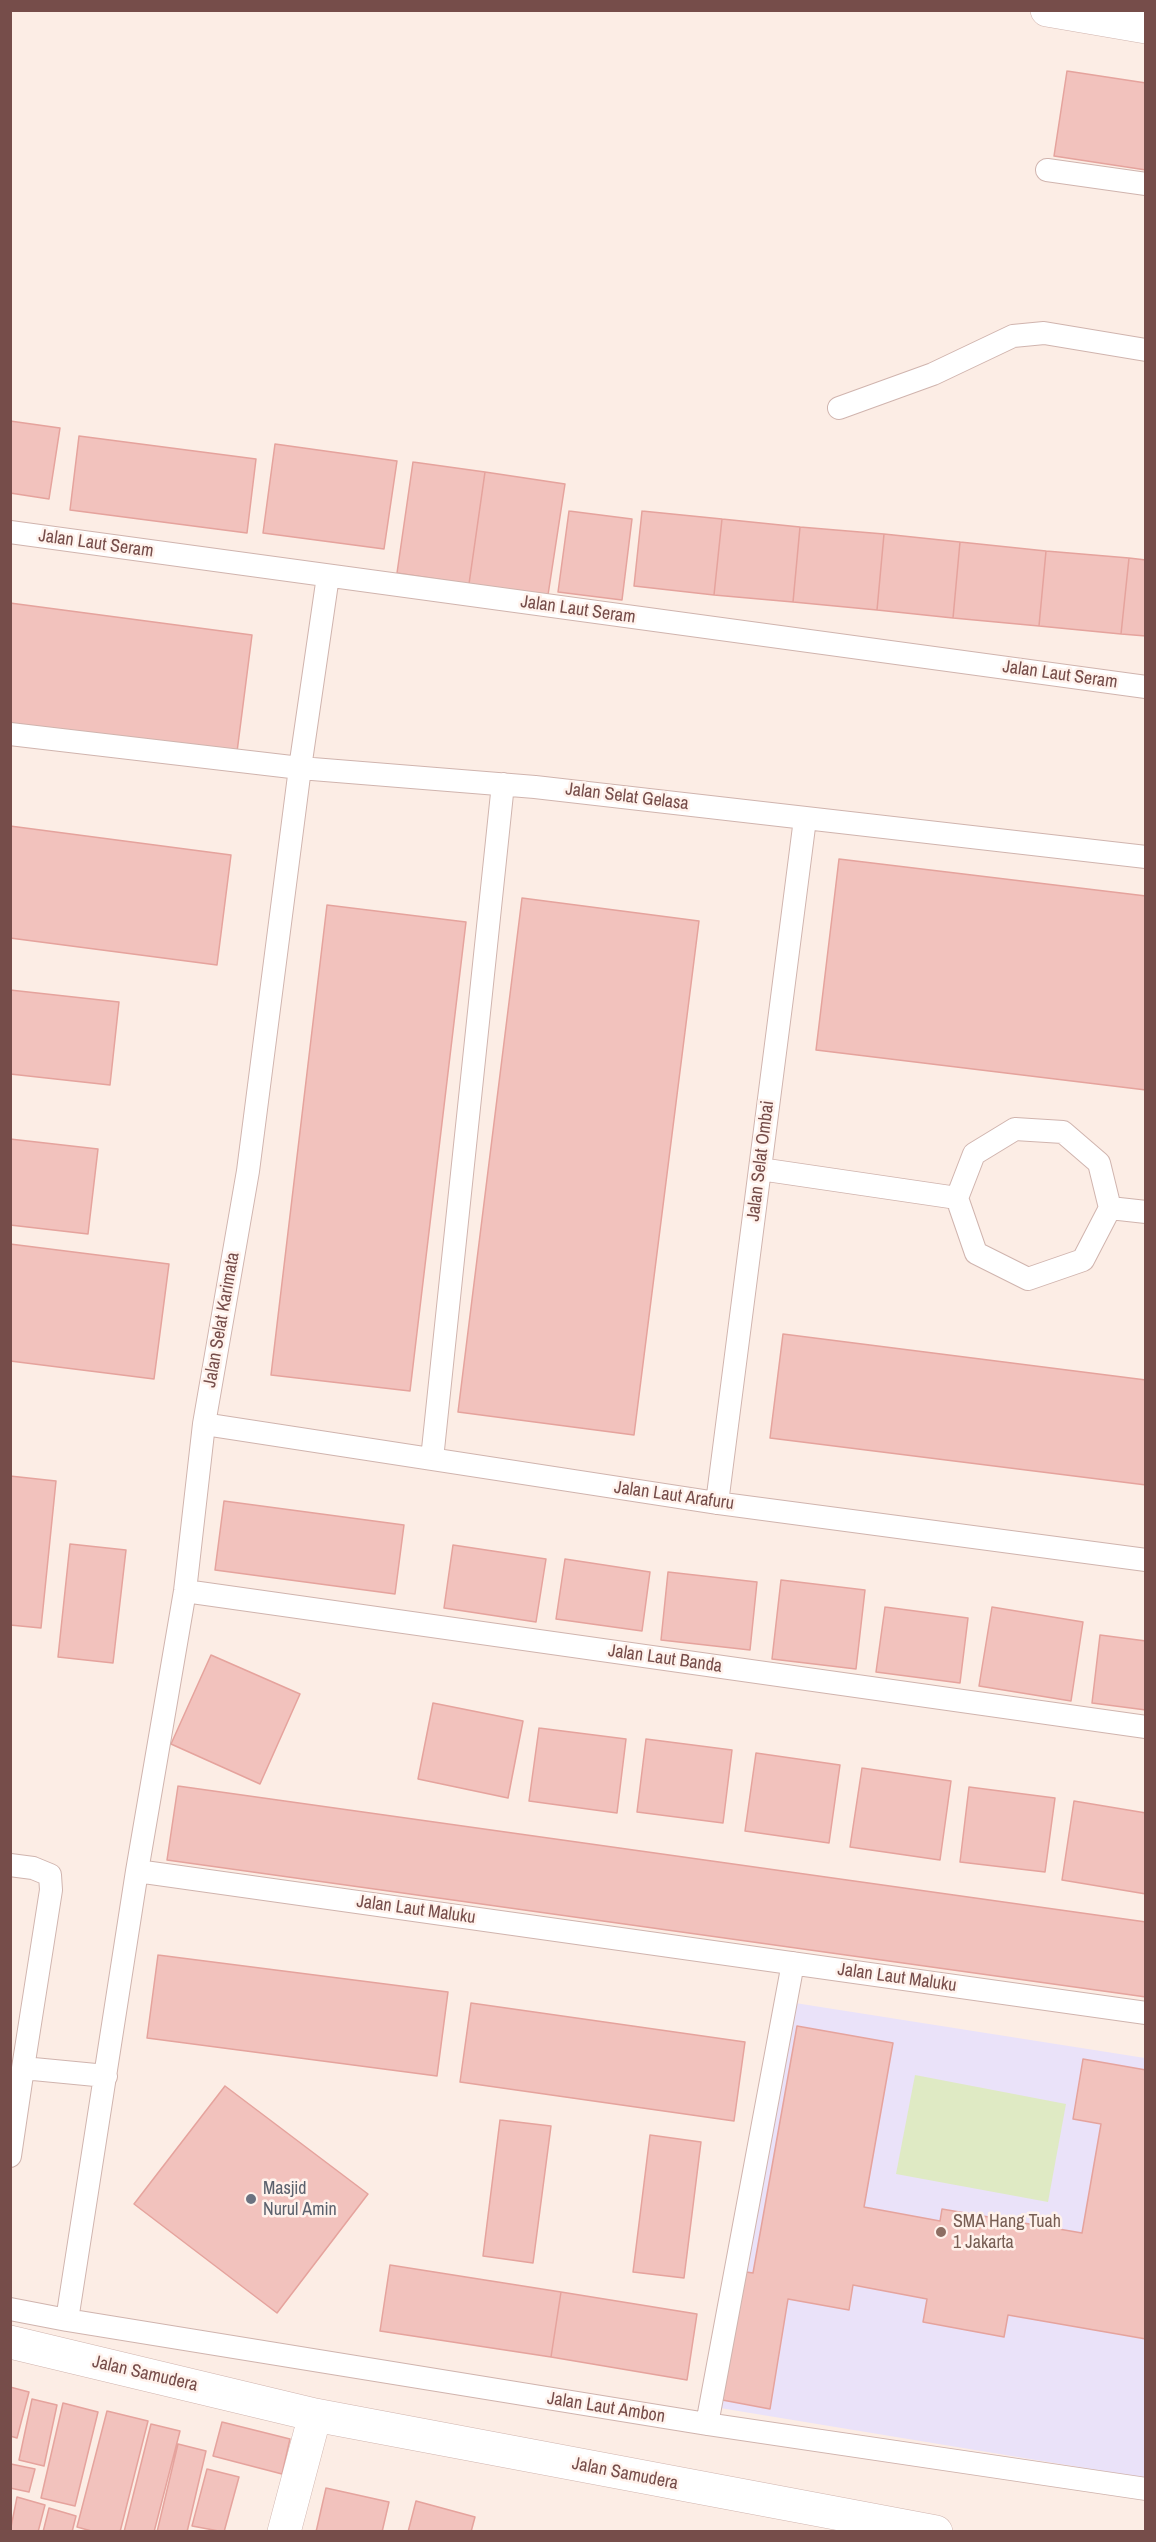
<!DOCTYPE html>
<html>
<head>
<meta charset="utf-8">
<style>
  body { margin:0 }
  #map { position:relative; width:1156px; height:2542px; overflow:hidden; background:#fcede5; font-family:"Archivo Narrow",sans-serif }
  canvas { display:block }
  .frame { position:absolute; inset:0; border:12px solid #764d4a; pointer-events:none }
</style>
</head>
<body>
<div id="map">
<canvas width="1156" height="2542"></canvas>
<div class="frame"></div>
</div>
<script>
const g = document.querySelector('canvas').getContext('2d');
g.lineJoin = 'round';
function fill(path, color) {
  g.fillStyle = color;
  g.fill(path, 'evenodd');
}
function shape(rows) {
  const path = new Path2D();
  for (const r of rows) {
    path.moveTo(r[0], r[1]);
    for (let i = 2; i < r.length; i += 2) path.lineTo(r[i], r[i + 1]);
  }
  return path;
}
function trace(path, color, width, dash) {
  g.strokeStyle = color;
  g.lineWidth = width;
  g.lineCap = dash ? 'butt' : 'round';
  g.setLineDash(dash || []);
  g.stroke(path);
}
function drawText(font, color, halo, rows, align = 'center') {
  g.font = font + ' "Archivo Narrow",sans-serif';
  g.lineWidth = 5;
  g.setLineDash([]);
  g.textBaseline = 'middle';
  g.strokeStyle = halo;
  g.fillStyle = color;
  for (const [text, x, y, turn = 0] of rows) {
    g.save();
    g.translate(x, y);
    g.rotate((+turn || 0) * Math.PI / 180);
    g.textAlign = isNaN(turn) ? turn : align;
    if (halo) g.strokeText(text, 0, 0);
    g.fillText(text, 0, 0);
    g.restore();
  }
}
fill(shape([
  [776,2000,1145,2058,1145,2478,708,2406]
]), '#eae2f9');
fill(shape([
  [915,2075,1066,2104,1048,2202,896,2174]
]), '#dfeac4');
const building = shape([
  [1067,71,1146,83,1146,170,1054,156,1067,71],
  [10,421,60,428,49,499,10,493,10,421],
  [79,436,256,459,247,533,70,510,79,436],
  [275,444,397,461,384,549,263,533,275,444],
  [413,462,485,472,469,584,397,573,413,462],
  [485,472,565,484,548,595,469,584,485,472],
  [569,511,632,519,622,600,558,592,569,511],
  [642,511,722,519,714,595,634,586,642,511],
  [722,519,800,527,793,602,714,595,722,519],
  [800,527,884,534,877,610,793,602,800,527],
  [884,534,960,542,953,618,877,610,884,534],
  [960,542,1046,551,1039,626,953,618,960,542],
  [1046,551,1129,558,1121,634,1039,626,1046,551],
  [1129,558,1146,560,1146,636,1121,634,1129,558],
  [10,603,252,635,237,752,10,723,10,603],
  [10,826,231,855,217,965,10,938,10,826],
  [839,859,1146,896,1146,1090,816,1050,839,859],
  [522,898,699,921,634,1435,458,1412,522,898],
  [327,905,466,922,410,1391,271,1375,327,905],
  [10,990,119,1002,110,1085,10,1074,10,990],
  [10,1139,98,1149,88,1234,10,1225,10,1139],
  [10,1244,169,1264,154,1379,10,1361,10,1244],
  [783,1334,1146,1380,1146,1485,770,1438,783,1334],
  [10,1476,56,1481,41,1628,10,1625,10,1476],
  [224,1501,404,1525,395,1594,215,1570,224,1501],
  [70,1544,126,1550,113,1663,58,1657,70,1544],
  [453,1545,546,1559,536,1622,444,1608,453,1545],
  [565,1559,650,1572,642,1631,556,1619,565,1559],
  [668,1572,757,1582,750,1650,661,1640,668,1572],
  [781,1580,865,1590,856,1669,772,1659,781,1580],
  [885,1607,968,1618,960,1683,876,1672,885,1607],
  [992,1607,1083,1622,1071,1701,979,1686,992,1607],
  [1100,1635,1146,1641,1146,1710,1092,1703,1100,1635],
  [211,1655,300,1694,260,1784,171,1744,211,1655],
  [433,1703,523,1721,508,1798,418,1779,433,1703],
  [539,1728,626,1739,617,1813,529,1801,539,1728],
  [646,1739,732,1750,723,1823,637,1812,646,1739],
  [756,1753,840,1765,829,1843,745,1831,756,1753],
  [862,1768,951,1781,940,1860,850,1847,862,1768],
  [178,1786,1146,1922,1146,1997,167,1860,178,1786],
  [969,1787,1055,1798,1045,1872,960,1862,969,1787],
  [1074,1801,1146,1813,1146,1894,1062,1880,1074,1801],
  [158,1955,448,1992,437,2076,147,2038,158,1955],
  [471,2003,745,2042,734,2121,460,2082,471,2003],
  [797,2026,893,2043,864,2207,940,2221,942,2209,1082,2233,1101,2124,1073,2119,1083,2059,1146,2070,1146,2339,1008,2315,1004,2337,923,2322,927,2299,853,2285,849,2310,788,2299,770,2409,717,2399,739,2271,753,2273,797,2026],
  [225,2086,368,2194,277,2313,134,2204,225,2086],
  [500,2120,551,2126,533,2263,483,2256,500,2120],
  [650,2135,701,2142,684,2278,633,2272,650,2135],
  [390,2265,561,2292,551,2357,380,2331,390,2265],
  [561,2292,697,2314,687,2380,551,2357,561,2292],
  [10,2387,29,2392,17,2438,10,2436,10,2387],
  [32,2399,57,2405,44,2466,19,2460,32,2399],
  [63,2403,98,2412,75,2506,41,2498,63,2403],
  [107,2411,148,2421,120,2532,95,2532,77,2527,107,2411],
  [222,2422,290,2439,282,2474,213,2456,222,2422],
  [151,2424,180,2431,154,2532,124,2532,151,2424],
  [178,2444,206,2451,187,2532,157,2532,178,2444],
  [11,2464,35,2469,29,2492,10,2488,11,2464],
  [207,2469,239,2477,224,2532,192,2526,207,2469],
  [326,2488,389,2502,382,2532,316,2532,326,2488],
  [17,2497,45,2505,38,2532,10,2532,17,2497],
  [416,2501,475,2517,471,2532,408,2532,416,2501],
  [49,2508,76,2516,72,2532,43,2532,49,2508]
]);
fill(building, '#f2c2bd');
trace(building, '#e5a39d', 1.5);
const service = shape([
  [1047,170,1146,184],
  [839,408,933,374,1013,336,1044,333,1146,350],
  [10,532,1146,687],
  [328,576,300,768,535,787,1146,857],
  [10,734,300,768,248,1171,204,1424,185,1591,137,1871,67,2320],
  [1015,1129,1063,1132,1099,1163,1110,1208,1083,1260,1028,1279,976,1253,957,1198,974,1154,1015,1129],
  [760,1169,957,1198],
  [1110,1208,1146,1212],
  [204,1424,717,1503,1146,1560],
  [432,1459,503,784],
  [717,1503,805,819],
  [185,1591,1146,1727],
  [10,1865,33,1868,50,1875,51,1890,23,2068,106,2076],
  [137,1871,1146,2013],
  [10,2156,23,2068],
  [10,2309,67,2320,707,2424,1146,2489],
  [707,2424,793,1963]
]);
const minor = shape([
  [1047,10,1146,27],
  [10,2342,315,2415,936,2532],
  [284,2532,315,2415]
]);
trace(service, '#d0b4ae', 24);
trace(minor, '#d0b4ae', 34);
trace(service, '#fff', 22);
trace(minor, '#fff', 33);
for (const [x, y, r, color] of [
  [251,2199,6,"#6b7280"],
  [941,2232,6,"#8d6e63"]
]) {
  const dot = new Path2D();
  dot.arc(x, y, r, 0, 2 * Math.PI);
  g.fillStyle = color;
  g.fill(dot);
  trace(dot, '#fff2ec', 2);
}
drawText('18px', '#764d4a', '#fff2ec', [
  ["Jalan Laut Seram",96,544,8],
  ["Jalan Laut Seram",578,610,8],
  ["Jalan Laut Seram",1060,675,8],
  ["Jalan Selat Gelasa",627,797,7],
  ["Jalan Selat Ombai",761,1161,-83],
  ["Jalan Selat Karimata",222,1320,-80],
  ["Jalan Laut Arafuru",674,1496,8],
  ["Jalan Laut Banda",665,1659,8],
  ["Jalan Laut Maluku",416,1910,8],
  ["Jalan Laut Maluku",897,1978,8],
  ["Jalan Samudera",145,2374,13],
  ["Jalan Laut Ambon",606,2408,9],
  ["Jalan Samudera",625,2474,11]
]);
drawText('18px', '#5b616d', '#fff2ec', [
  ["Masjid",263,2189],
  ["Nurul Amin",263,2210]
], 'left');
drawText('18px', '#785e54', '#fff2ec', [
  ["SMA Hang Tuah",953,2222],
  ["1 Jakarta",953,2243]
], 'left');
</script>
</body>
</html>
